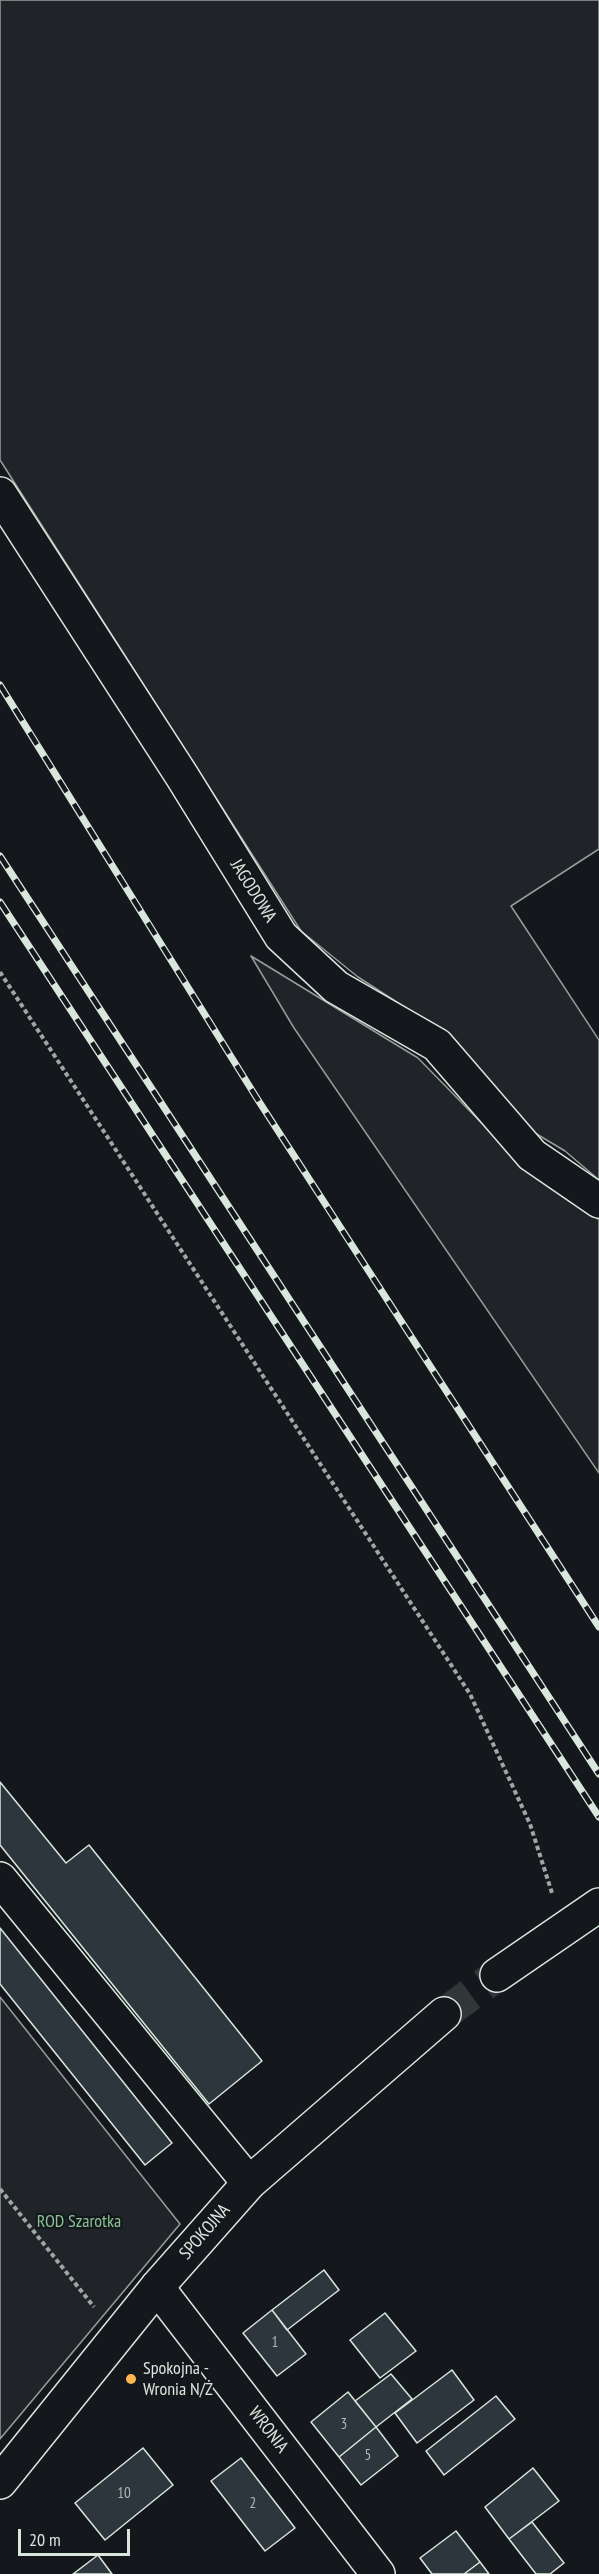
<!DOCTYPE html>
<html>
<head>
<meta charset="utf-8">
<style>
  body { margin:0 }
  #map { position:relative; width:599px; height:2574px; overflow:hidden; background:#14181c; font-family:"PT Sans Narrow",sans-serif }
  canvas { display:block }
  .scale { position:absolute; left:18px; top:2529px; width:112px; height:27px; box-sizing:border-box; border:3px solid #d8e6dc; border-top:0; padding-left:8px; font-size:18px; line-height:21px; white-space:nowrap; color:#d8e6dc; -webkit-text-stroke:4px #14181c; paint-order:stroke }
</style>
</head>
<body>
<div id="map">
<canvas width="599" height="2574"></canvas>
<div class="scale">20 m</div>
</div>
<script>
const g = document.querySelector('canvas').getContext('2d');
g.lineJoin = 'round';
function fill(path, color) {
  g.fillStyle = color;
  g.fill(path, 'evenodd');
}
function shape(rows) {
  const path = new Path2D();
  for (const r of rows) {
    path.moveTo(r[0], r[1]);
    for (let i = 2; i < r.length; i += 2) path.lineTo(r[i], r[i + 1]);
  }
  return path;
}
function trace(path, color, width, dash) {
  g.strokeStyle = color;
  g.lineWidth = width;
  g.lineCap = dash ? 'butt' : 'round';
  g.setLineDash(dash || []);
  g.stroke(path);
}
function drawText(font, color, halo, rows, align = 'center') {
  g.font = font + ' "PT Sans Narrow",sans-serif';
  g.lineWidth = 4.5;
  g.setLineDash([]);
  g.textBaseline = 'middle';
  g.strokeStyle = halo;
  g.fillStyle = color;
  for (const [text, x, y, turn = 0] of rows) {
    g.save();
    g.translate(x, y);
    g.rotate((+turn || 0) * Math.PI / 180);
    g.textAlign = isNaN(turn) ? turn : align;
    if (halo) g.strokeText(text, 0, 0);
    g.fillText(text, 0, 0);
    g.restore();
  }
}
const green = shape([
  [0,0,599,0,599,849,511,906,599,1040,599,1180,565,1151,530,1130,454,1039,358,977,301,931,0,460,0,0],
  [251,956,418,1058,508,1150,599,1220,599,1473,294,1028,251,956],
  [0,1997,180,2224,0,2439,0,1997]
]);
fill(green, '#202428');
trace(green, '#939e99', 1.5);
const building = shape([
  [0,1782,66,1863,89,1845,262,2061,209,2104,0,1845,0,1782],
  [0,1928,172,2143,145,2165,0,1984,0,1928],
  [324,2270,339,2290,287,2330,272,2310,324,2270],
  [272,2310,306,2354,277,2376,243,2333,272,2310],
  [385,2313,416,2351,380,2378,350,2340,385,2313],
  [452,2370,474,2400,417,2443,395,2413,452,2370],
  [391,2374,412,2399,376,2427,355,2401,391,2374],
  [348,2392,376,2427,339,2457,311,2422,348,2392],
  [496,2396,515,2419,444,2475,426,2451,496,2396],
  [376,2427,398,2456,361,2485,339,2457,376,2427],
  [143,2448,173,2485,105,2540,75,2503,143,2448],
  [241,2458,295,2528,265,2551,211,2481,241,2458],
  [533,2468,559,2501,509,2539,485,2507,533,2468],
  [532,2522,564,2563,550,2574,536,2574,509,2539,532,2522],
  [456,2531,480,2562,464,2574,432,2574,420,2558,456,2531],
  [98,2555,112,2574,73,2574,98,2555],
  [480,2562,489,2574,464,2574,480,2562]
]);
fill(building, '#2c363c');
trace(building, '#d8e6dc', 1.5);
trace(shape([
  [444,2014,497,1975]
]), '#313739', 33, [33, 16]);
const street = shape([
  [0,494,182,776,281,936,336,987,437,1045,532,1155,599,1201],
  [0,1879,249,2183],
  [157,2287,378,2574]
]);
const secondary = shape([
  [497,1975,599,1905],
  [0,2482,157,2287,249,2183,444,2014]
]);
trace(street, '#d8e6dc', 36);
trace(secondary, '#d8e6dc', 36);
trace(shape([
  [0,972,470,1694,530,1824,552,1893],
  [0,2189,94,2307]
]), '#9da8a2', 4, [4.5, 3]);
trace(street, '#14181c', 33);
trace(secondary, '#14181c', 33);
const rail = shape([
  [0,685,258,1100,599,1627],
  [0,856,599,1774],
  [0,902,599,1817]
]);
trace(rail, '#d8e6dc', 7);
trace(rail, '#14181c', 4.5, [14]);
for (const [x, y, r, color] of [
  [131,2379,6,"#ffb74d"]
]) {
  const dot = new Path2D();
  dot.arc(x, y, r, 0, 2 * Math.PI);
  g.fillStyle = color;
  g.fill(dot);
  trace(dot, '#14181c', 2);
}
drawText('15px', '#adbab4', null, [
  ["1",275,2343],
  ["3",344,2425],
  ["5",368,2456],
  ["10",124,2494],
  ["2",253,2504]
]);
drawText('18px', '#d8e6dc', '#14181c', [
  ["JAGODOWA",253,891,58],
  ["SPOKOJNA",205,2232,-49],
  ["WRONIA",268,2430,52]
]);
drawText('18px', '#8ac095', '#14181c', [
  ["ROD Szarotka",79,2222]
]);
drawText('18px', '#d8e6dc', '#14181c', [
  ["Spokojna -",143,2369],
  ["Wronia N/Ż",143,2390]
], 'left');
</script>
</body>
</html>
